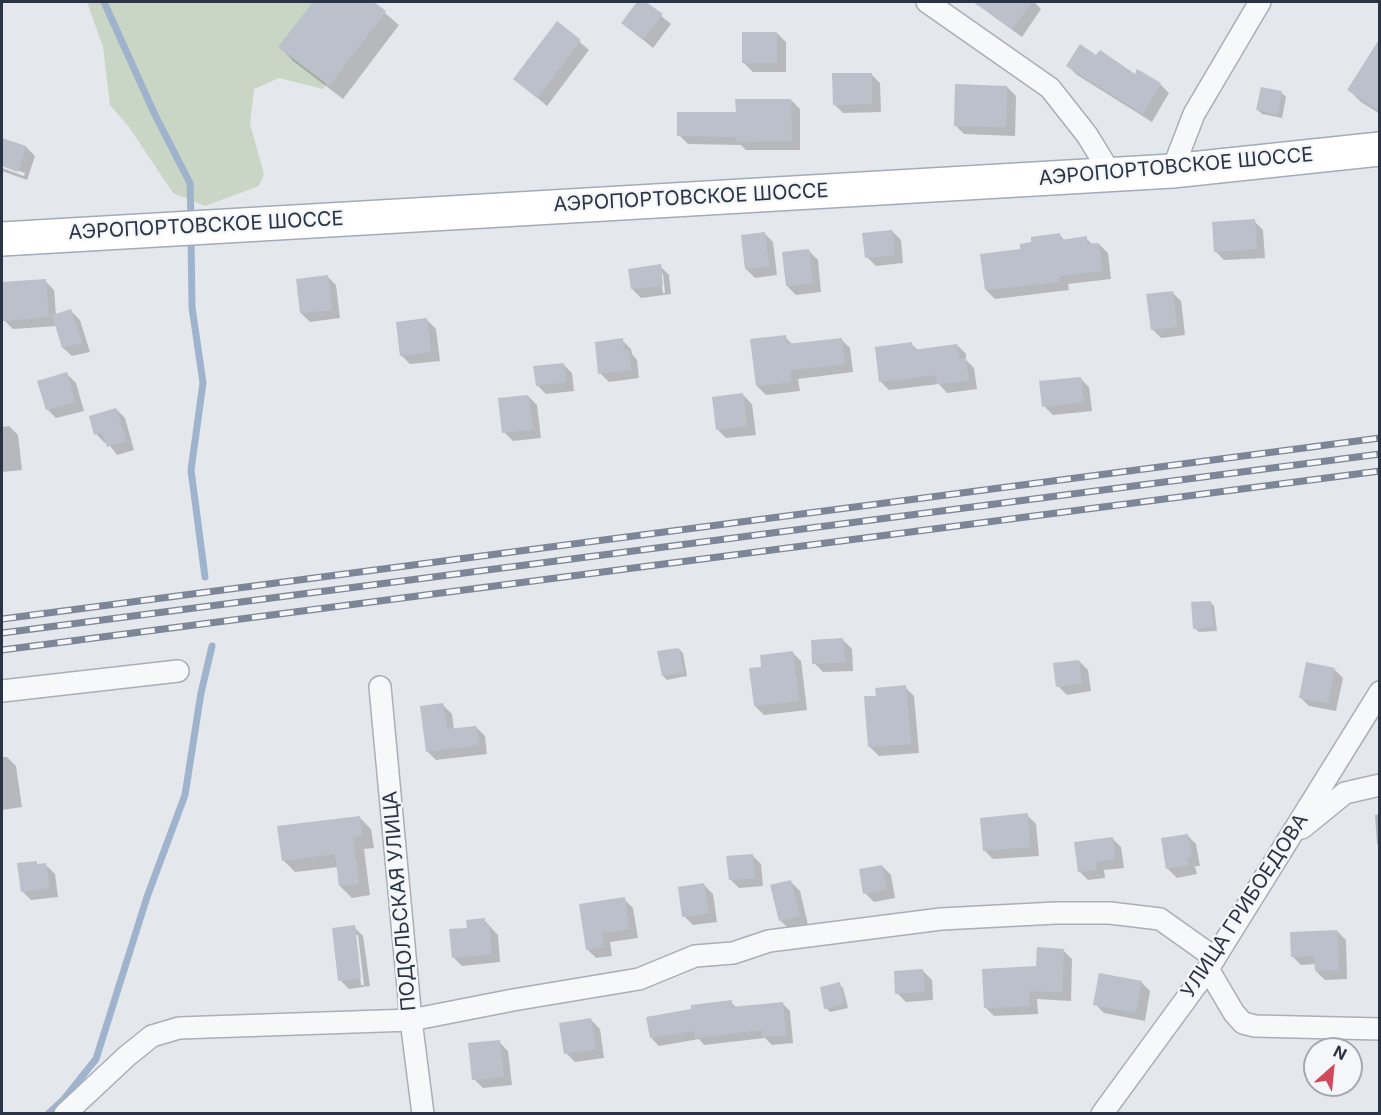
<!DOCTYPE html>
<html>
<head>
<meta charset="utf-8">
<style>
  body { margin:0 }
  #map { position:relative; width:1381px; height:1115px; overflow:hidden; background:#e4e7ec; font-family:Inter,sans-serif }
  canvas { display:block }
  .frame { position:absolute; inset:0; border:3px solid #2b3445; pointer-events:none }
  .north { position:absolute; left:1303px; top:1037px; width:60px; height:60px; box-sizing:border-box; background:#f4f6f9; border:2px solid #a4a8b1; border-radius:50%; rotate:27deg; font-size:16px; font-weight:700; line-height:24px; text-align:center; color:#2b3445 }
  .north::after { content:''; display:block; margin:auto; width:21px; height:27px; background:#d1495b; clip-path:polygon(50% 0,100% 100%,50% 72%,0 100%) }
</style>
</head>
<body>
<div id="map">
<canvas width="1381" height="1115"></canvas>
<div class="frame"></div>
<div class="north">N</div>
</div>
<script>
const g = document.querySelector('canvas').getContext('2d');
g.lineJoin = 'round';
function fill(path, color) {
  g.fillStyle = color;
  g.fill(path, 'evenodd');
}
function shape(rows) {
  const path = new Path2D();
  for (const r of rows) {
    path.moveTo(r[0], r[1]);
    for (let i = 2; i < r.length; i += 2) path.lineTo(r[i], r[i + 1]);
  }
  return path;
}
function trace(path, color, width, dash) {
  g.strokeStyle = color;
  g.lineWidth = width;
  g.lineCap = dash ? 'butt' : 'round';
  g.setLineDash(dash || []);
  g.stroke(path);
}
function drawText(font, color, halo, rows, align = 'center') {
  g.font = font + ' Inter,sans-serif';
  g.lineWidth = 4.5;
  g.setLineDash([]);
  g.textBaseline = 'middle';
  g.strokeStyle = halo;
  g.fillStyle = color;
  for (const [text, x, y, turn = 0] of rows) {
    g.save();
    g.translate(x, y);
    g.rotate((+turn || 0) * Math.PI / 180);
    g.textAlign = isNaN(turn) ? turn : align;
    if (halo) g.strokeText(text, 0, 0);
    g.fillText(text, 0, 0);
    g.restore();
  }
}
fill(shape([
  [87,2,366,2,353,11,333,74,323,89,279,78,254,89,250,124,264,174,259,186,205,206,173,193,129,127,110,105,103,47]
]), '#c9d6c5');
fill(shape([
  [315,2,372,2,399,25,343,99,293,61,280,47],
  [639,2,644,2,671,24,653,48,623,23],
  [976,2,1034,2,1041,9,1022,37,990,14],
  [557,23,589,50,547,106,515,79],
  [777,33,786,42,786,72,753,72,744,63],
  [1380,42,1380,114,1361,102,1349,90],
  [1097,57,1135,76,1160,84,1169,93,1152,122,1077,75,1068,66],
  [871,74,880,83,881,112,843,113,834,104],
  [1007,87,1016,96,1015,136,964,134,955,125],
  [1282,93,1286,97,1282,118,1262,114,1258,110],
  [791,100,800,109,800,150,746,150,741,145,688,144,679,135,737,114],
  [2,139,26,147,35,156,27,180,2,171,2,168,24,176,25,173,2,165],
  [1254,221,1263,230,1265,258,1224,260,1215,251],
  [892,231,901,240,903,263,876,266,867,257],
  [764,233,773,242,777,275,755,278,746,269],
  [1060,235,1065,241,1086,238,1093,245,1099,244,1108,253,1111,279,1068,284,1069,290,995,299,986,290,1022,251],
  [809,251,818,260,821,292,796,295,787,286],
  [660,266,669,275,671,294,641,298,632,289],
  [660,274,663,274,665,293,663,293],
  [327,276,336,285,340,318,310,322,301,313],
  [45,281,54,290,56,315,71,311,80,320,90,352,72,356,63,348,57,326,13,329,4,320,2,284],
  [1172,292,1181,301,1185,335,1161,338,1152,329],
  [427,320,436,329,440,361,410,364,401,355],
  [785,337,793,345,841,339,850,348,853,372,798,379,800,391,766,395,757,386],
  [622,340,631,349,632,354,637,360,639,378,609,382,600,373],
  [911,344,918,350,957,345,966,354,966,360,974,368,977,389,947,393,939,384,889,390,880,381],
  [563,364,572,373,574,391,546,394,537,385],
  [67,374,76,383,84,411,56,418,47,409],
  [1080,378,1089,387,1092,411,1053,415,1044,406],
  [743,395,752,404,756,435,726,438,717,429],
  [528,396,537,405,541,438,513,441,504,432],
  [116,409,125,418,134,450,117,455,107,442,105,443,96,434],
  [9,426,18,435,22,470,2,472,2,427],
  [1210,602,1214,606,1217,631,1199,632,1194,628],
  [843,640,852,649,853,671,823,672,814,663],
  [679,649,683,653,687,676,667,680,663,676],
  [792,652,801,661,807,710,764,715,755,706,763,668],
  [1079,661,1088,670,1091,691,1067,695,1058,686],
  [1334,669,1343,678,1336,711,1309,706,1300,697],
  [905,687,914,696,919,753,879,756,870,747,878,697],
  [443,705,452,714,454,730,476,727,485,736,487,754,436,760,427,751],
  [2,757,7,757,16,766,22,807,2,810],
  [1380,814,1380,846,1377,844,1375,815],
  [1027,815,1036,824,1039,856,993,859,984,850],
  [359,817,371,829,374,848,364,849,370,895,352,898,340,886,338,867,295,872,283,860],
  [1187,835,1196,844,1200,866,1195,866,1197,874,1177,878,1168,869],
  [1112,838,1121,847,1124,868,1104,870,1105,878,1088,880,1079,871],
  [752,855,761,864,763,886,739,888,730,879],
  [36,863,39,866,46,865,55,874,58,897,31,900,22,891],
  [882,866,891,875,895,898,874,902,865,893],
  [791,882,800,891,808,925,789,929,780,920],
  [704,885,713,894,717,922,693,925,684,916],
  [624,899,633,908,638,938,610,942,612,956,596,958,587,949],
  [484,920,498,935,500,962,462,966,453,957,468,929],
  [354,927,363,936,370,986,349,989,340,980],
  [355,935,358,935,364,985,361,985],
  [1337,931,1346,940,1347,979,1325,980,1316,971,1316,964,1301,965,1292,956],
  [1063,950,1072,959,1071,1001,1037,999,1038,1014,994,1016,985,1007],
  [923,971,932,980,933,1000,906,1002,897,993],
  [1141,982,1150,991,1145,1021,1104,1013,1095,1004],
  [839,984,843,988,848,1008,830,1012,826,1008],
  [731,1002,737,1008,782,1003,790,1011,793,1043,772,1045,765,1038,704,1045,699,1039,659,1046,651,1038],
  [591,1020,600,1029,604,1058,575,1062,566,1053],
  [499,1042,508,1051,512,1085,483,1088,474,1079]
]), '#0003');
trace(shape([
  [104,2,155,115,190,183,191,219],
  [191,236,192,307,203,383,191,470,205,577],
  [48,1114,64,1099,96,1059,147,897,185,795,201,693,212,646]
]), '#9fb4cc', 7);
fill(shape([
  [313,2,374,2,386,11,329,86,278,47],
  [637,2,646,2,663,14,643,40,621,23],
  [973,2,1032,2,1012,29],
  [557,21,581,40,537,98,513,79],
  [742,32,777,32,777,63,742,63],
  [1380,38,1380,111,1347,90],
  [1080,44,1096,55,1100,50,1135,74,1137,69,1161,83,1143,114,1066,66],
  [832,73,872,73,872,104,833,105],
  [955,84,1007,86,1006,127,954,126],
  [1261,87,1282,91,1278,115,1256,110],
  [735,99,791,99,792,141,736,142,736,137,677,136,677,112,736,112],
  [2,138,26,146,18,172,2,166],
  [1255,219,1257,249,1214,252,1212,222],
  [892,230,895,255,865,258,862,233],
  [765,232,769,266,745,269,741,235],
  [1060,233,1061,240,1087,236,1087,244,1099,243,1102,271,1060,276,1060,282,985,290,980,254,1020,249,1020,244,1031,242,1031,237],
  [809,249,813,283,786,286,782,252],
  [661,264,663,286,631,289,628,269],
  [328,275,332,310,300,313,296,279],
  [46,279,49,317,3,321,2,282],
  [1173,291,1177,327,1151,330,1146,294],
  [71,309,82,343,62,348,52,315],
  [427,318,431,352,400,356,396,322],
  [786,335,787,344,842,338,845,364,790,370,791,382,756,386,750,339],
  [623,338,624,350,629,349,631,370,598,374,595,342],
  [912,342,913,350,957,344,959,359,966,358,969,381,937,384,936,375,879,382,875,347],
  [564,363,566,382,536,386,533,366],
  [67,372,75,402,46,410,37,381],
  [1081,377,1084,402,1042,407,1039,381],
  [743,393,747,426,716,430,712,397],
  [528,395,533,429,502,433,498,398],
  [116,408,126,441,107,447,102,432,94,435,89,416],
  [1211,601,1213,627,1193,629,1191,602],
  [843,638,845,662,812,664,811,640],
  [679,648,684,673,662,676,657,651],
  [793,651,799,701,754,706,749,668,761,667,760,655],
  [1079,660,1082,683,1056,687,1053,663],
  [1306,662,1335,668,1328,703,1299,698],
  [906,685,911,744,868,747,864,696,876,696,875,688],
  [443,703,447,729,476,726,479,745,426,752,420,706],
  [1028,813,1030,847,983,851,980,818],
  [360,816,362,836,353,837,359,884,339,886,335,854,282,861,277,826],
  [1188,834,1192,857,1187,858,1189,865,1166,869,1161,838],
  [1113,837,1115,859,1096,862,1097,870,1078,872,1074,842],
  [753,854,755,878,729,880,726,856],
  [37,861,37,864,46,863,50,888,21,892,17,863],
  [882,865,887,889,863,894,859,869],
  [791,880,800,916,779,921,770,885],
  [704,883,709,913,682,917,678,887],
  [625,897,629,929,602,933,604,947,586,950,579,904],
  [485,918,485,925,489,924,492,954,452,958,449,929,467,928,466,920],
  [355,925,361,978,338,981,332,928],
  [1337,930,1339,970,1315,971,1314,956,1291,957,1290,932],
  [1037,947,1064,949,1062,992,1029,991,1030,1006,984,1008,982,969,1036,966],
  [923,969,925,992,895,994,894,971],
  [1099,973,1142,981,1136,1013,1093,1005],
  [840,982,844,1004,824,1009,820,987],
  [732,1000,732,1007,783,1002,786,1035,763,1037,762,1030,695,1038,694,1031,650,1038,646,1017,691,1009,691,1005],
  [591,1018,596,1049,564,1054,559,1023],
  [500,1040,504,1077,472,1080,468,1043]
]), '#bbc0ca');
const minor = shape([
  [927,2,1050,88,1087,135,1111,174],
  [1172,171,1194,114,1260,2],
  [380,687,411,1020,423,1114],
  [2,691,178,671],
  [1302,828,1345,793,1380,785],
  [1208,969,1234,1013,1243,1023,1255,1026,1380,1029],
  [65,1114,127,1056,152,1036,179,1028,411,1020,513,1000,639,979,695,956,733,953,769,941,941,919,1056,913,1110,913,1160,919,1215,958],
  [1102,1114,1208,969,1380,692]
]);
const primary = shape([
  [2,239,1172,171,1380,149]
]);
trace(minor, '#a9aeb7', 24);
trace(primary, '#a3abb8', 36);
trace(minor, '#f7f8fa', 21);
trace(primary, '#fff', 33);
const rail = shape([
  [2,619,1380,438],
  [2,633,1380,454],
  [2,650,1380,471]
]);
trace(rail, '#7d8696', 7);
trace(rail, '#f4f6f9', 4.5, [14]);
drawText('20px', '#2b3445', '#f4f6f9', [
  ["АЭРОПОРТОВСКОЕ ШОССЕ",1176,167,-5],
  ["АЭРОПОРТОВСКОЕ ШОССЕ",691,198,-3],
  ["АЭРОПОРТОВСКОЕ ШОССЕ",206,226,-3],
  ["ПОДОЛЬСКАЯ УЛИЦА",400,901,-95],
  ["УЛИЦА ГРИБОЕДОВА",1245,906,-57]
]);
</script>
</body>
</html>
